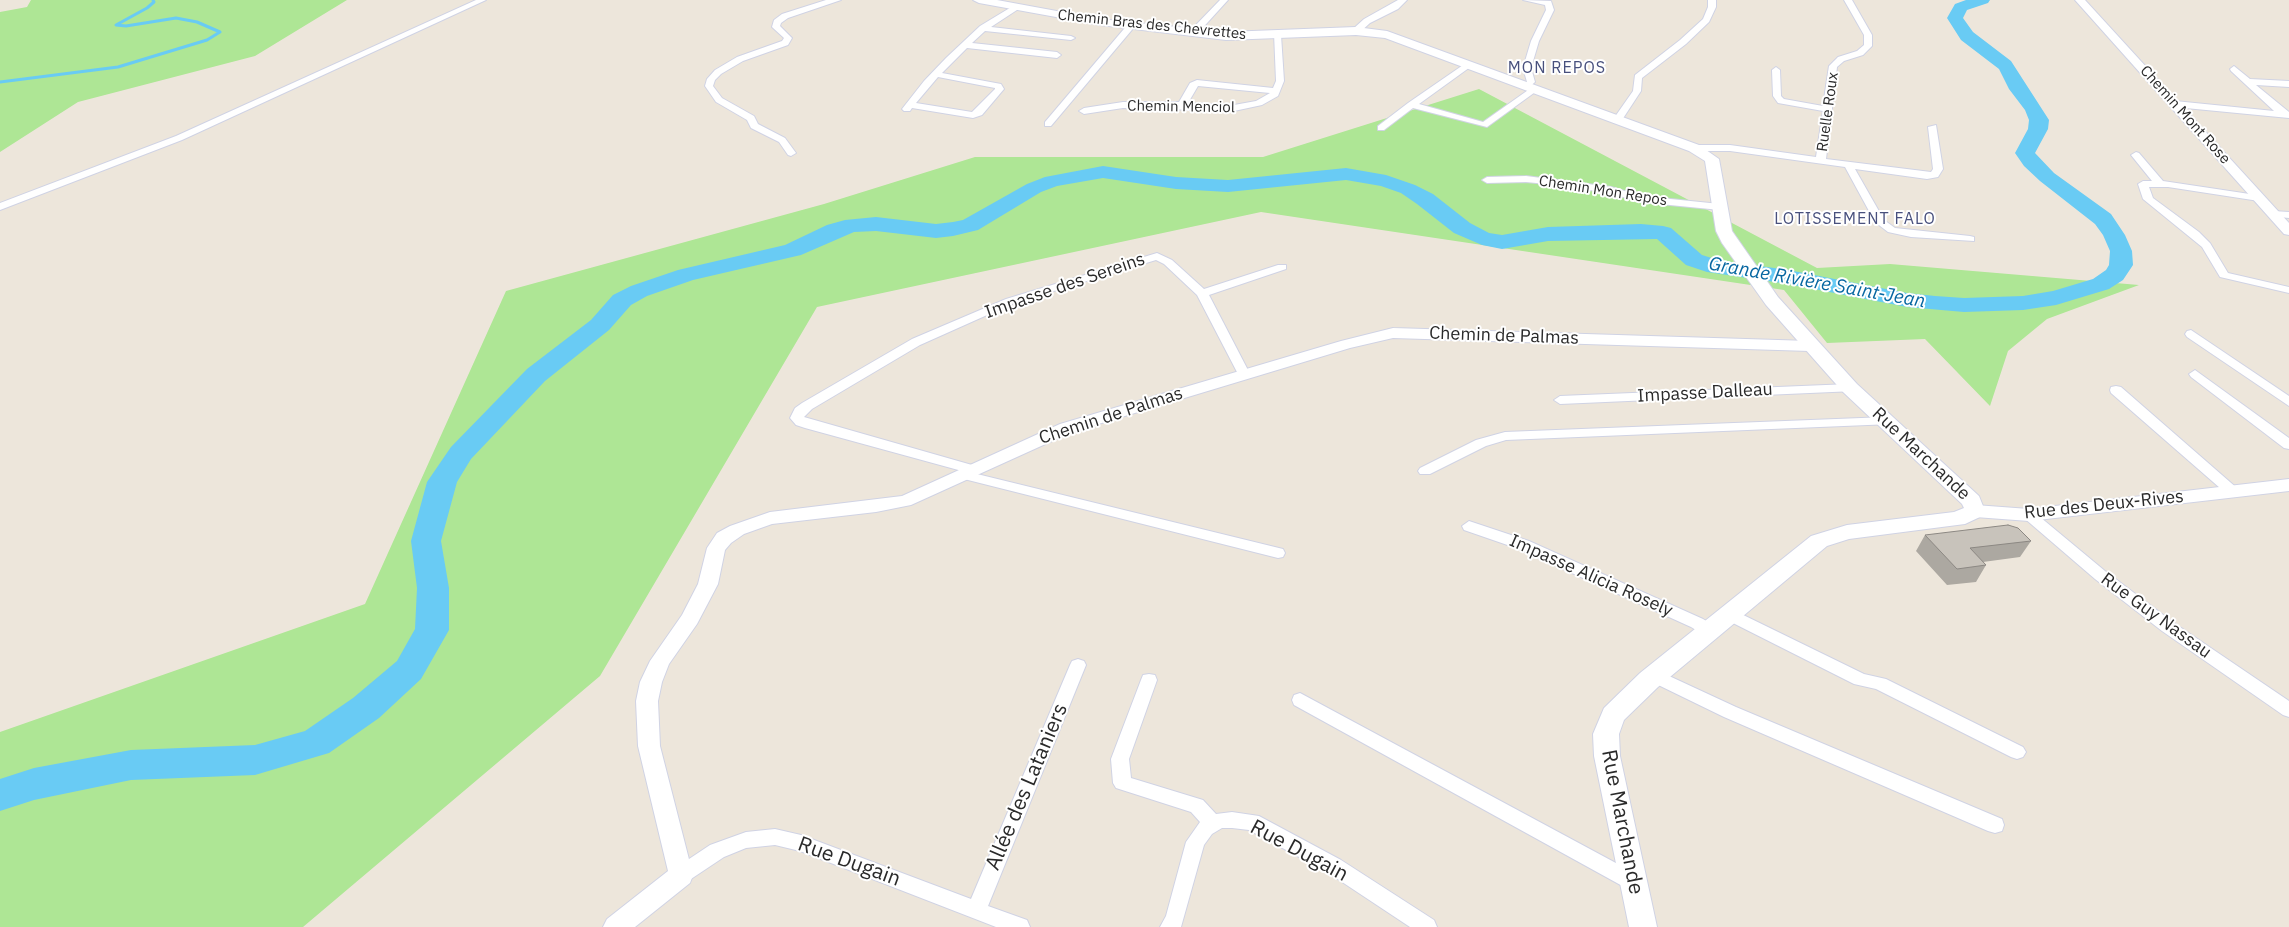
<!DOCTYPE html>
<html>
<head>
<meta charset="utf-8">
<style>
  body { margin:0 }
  canvas { display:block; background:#ede6db }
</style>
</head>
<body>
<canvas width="2289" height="927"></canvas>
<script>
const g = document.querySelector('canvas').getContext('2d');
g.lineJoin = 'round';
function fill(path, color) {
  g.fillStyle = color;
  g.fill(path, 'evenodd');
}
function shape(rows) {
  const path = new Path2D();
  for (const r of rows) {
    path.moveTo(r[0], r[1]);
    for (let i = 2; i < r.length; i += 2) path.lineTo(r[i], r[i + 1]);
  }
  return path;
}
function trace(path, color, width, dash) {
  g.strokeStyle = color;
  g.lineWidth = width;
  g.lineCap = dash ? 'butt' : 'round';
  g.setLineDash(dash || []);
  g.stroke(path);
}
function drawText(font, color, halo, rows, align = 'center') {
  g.font = font + ' "IBM Plex Sans",sans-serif';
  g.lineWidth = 4;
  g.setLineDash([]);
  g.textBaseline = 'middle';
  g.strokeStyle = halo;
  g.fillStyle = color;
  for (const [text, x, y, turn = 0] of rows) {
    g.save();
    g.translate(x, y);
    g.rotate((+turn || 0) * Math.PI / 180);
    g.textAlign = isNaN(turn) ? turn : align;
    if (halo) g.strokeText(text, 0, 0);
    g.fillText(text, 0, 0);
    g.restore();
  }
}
fill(shape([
  [31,0,347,0,255,56,78,102,0,152,0,12,27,7],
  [1479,89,1817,268,1890,264,2139,285,2047,319,2008,351,1990,406,1925,339,1827,343,1784,290,1261,212,817,307,600,676,303,927,0,927,0,732,365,604,506,291,824,204,975,157,1263,157]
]), '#aee695');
trace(shape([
  [0,82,118,67,207,40,220,32,197,22,176,18,126,26,116,25,147,8,154,2,153,0]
]), '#69cbf4', 3);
fill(shape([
  [1966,0,1990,0,1988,3,1967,10,1963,18,1973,32,2011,61,2049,120,2048,129,2035,153,2054,173,2111,214,2125,235,2132,251,2133,265,2123,280,2109,289,2056,305,2023,310,1964,312,1907,307,1788,284,1707,272,1686,265,1657,239,1548,241,1502,249,1482,245,1454,233,1417,204,1401,193,1381,186,1346,180,1228,192,1176,189,1103,178,1057,186,1041,192,978,230,953,236,936,238,876,231,854,232,801,255,693,280,647,296,631,305,609,330,545,381,471,459,457,482,441,541,449,588,449,630,421,679,379,718,329,753,255,775,131,780,34,800,0,811,0,779,34,768,131,750,255,745,305,731,353,698,397,661,415,629,417,588,411,541,427,482,451,447,527,369,591,320,613,295,631,286,678,270,785,245,827,225,845,220,876,217,936,224,953,222,963,220,1027,184,1045,177,1103,166,1176,177,1228,180,1346,168,1386,175,1415,185,1433,194,1470,223,1489,233,1502,235,1548,227,1641,224,1663,226,1671,228,1702,255,1718,260,1788,270,1907,293,1935,296,1964,298,2023,296,2053,291,2093,279,2106,270,2109,265,2110,251,2103,235,2095,224,2040,181,2024,166,2015,153,2028,129,2029,120,2025,110,2009,89,1999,69,1961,40,1947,18,1955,4,1966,0]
]), '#69cbf4');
const minor = shape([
  [476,0,486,0,182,140,0,210,0,203,176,136,476,0],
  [826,0,841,0,788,18,781,23,780,26,792,38,788,45,743,61,721,74,715,80,713,86,722,98,754,116,758,124,785,138,796,153,791,156,788,155,779,142,751,128,747,120,716,102,705,86,707,79,715,70,737,57,782,41,784,38,772,27,774,20,782,14,826,0],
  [1220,0,1228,0,1198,33,1192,33,1192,29,1220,0],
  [1398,0,1407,0,1398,9,1370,23,1359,33,1353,33,1353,29,1364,19,1398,0],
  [1523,0,1551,1,1554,10,1539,41,1531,68,1535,82,1526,90,1522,87,1527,82,1523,68,1531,41,1546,10,1545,5,1523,0],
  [1708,0,1716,0,1716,7,1709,22,1686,44,1642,78,1641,91,1620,123,1614,123,1612,121,1633,91,1635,75,1680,40,1703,19,1708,7,1708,0],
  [1844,0,1852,0,1872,35,1872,46,1863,55,1844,61,1837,67,1826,159,1931,172,1933,169,1928,127,1936,125,1943,169,1938,177,1927,179,1855,169,1884,220,1895,228,1970,236,1974,237,1974,241,1911,237,1888,232,1875,222,1845,167,1730,151,1694,151,1689,148,1694,145,1730,145,1816,157,1823,111,1778,103,1773,96,1772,70,1776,67,1780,70,1781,96,1784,99,1823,106,1829,66,1838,57,1857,51,1864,45,1864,35,1844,0],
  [1013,6,1020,8,991,27,1071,36,1075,38,1071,40,985,31,972,43,1057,52,1061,55,1057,58,967,48,942,73,1001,84,1004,89,982,115,973,118,912,108,910,111,904,111,902,109,924,81,946,58,980,26,1013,6],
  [938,77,995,88,995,89,972,112,916,103,938,77],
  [1129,23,1136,25,1051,126,1045,126,1045,122,1129,23],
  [1274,33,1281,35,1284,81,1278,96,1262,105,1234,111,1123,108,1084,114,1079,111,1084,108,1123,102,1179,102,1190,83,1197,80,1273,88,1276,81,1274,33],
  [1198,86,1270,93,1256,101,1234,105,1188,103,1198,86],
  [1466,63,1473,65,1419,104,1483,122,1531,88,1538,90,1487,127,1413,108,1384,130,1378,130,1378,126,1408,103,1466,63],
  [2234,66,2250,79,2289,81,2289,87,2256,85,2289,112,2289,118,2175,107,2170,104,2175,101,2274,111,2231,71,2230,69,2234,66],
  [2136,152,2139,153,2163,181,2263,196,2264,198,2259,201,2168,187,2149,187,2153,198,2199,232,2210,243,2228,273,2289,287,2289,293,2220,277,2202,247,2143,199,2138,184,2143,181,2152,181,2131,155,2136,152],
  [1526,176,1611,187,1641,196,1720,204,1725,207,1720,210,1640,202,1610,193,1557,185,1526,182,1487,183,1482,180,1487,177,1526,176],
  [2273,211,2289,212,2289,218,2269,216,2269,212,2273,211],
  [1157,253,1172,260,1204,289,1278,265,1286,265,1286,269,1209,295,1250,374,1248,377,1244,378,1238,374,1197,295,1164,264,1156,260,1014,303,920,345,812,409,804,417,979,467,981,470,977,474,1283,549,1285,553,1283,557,1278,558,960,478,958,475,962,471,805,428,796,425,790,418,795,408,802,403,912,339,1006,299,1157,253],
  [2191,330,2289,396,2289,406,2187,337,2185,334,2187,331,2191,330],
  [2195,370,2289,438,2289,449,2284,448,2191,377,2189,374,2195,370],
  [1850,384,1855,385,1856,388,1855,391,1560,404,1554,400,1560,396,1850,384],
  [2116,386,2121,387,2238,489,2240,492,2238,495,2228,495,2111,393,2110,390,2111,387,2116,386],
  [1887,417,1894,421,1892,424,1506,440,1486,446,1430,474,1420,474,1418,471,1420,468,1476,440,1505,432,1887,417],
  [2029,510,2034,512,2105,571,2174,623,2289,701,2289,717,2283,715,2162,631,2095,579,2024,518,2022,515,2029,510],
  [1469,521,1529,541,1703,619,1716,627,1718,631,1716,635,1710,637,1704,635,1691,627,1519,549,1464,530,1462,526,1469,521],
  [1731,609,1864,674,1886,679,2023,747,2026,752,2023,757,2017,759,2011,757,1876,689,1854,684,1725,619,1723,615,1725,611,1731,609],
  [1078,659,1084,661,1086,665,988,906,1027,920,1030,927,996,927,800,851,775,845,746,848,724,857,688,881,681,884,674,881,671,875,674,869,710,845,746,832,775,829,801,835,971,899,1070,665,1072,661,1078,659],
  [1654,669,1736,707,2002,819,2004,825,2002,831,1995,833,1988,831,1724,717,1648,680,1646,675,1648,670,1654,669],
  [1149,674,1155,675,1157,680,1129,759,1131,778,1203,800,1216,814,1232,812,1259,816,1341,860,1434,920,1437,927,1410,927,1327,872,1249,830,1232,828,1222,828,1212,834,1204,845,1181,927,1160,927,1166,916,1186,842,1200,822,1191,812,1116,788,1113,783,1111,759,1141,680,1143,675,1149,674],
  [1300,693,1640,876,1643,882,1640,888,1633,891,1626,888,1294,705,1292,700,1294,695,1300,693]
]);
const tertiary = shape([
  [2075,0,2085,0,2289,223,2289,235,2284,234,2075,0],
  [1393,328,1810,341,1818,346,1810,351,1393,338,1350,348,1072,432,911,505,876,512,772,524,744,534,731,543,725,550,718,584,697,624,669,664,662,682,658,701,660,746,693,875,690,883,635,927,603,927,607,919,668,871,638,746,636,701,640,682,650,661,682,615,698,584,707,548,717,533,730,526,770,512,902,496,1060,424,1341,341,1393,328],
  [2289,479,2289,491,2029,521,1975,517,1969,515,1966,511,1969,507,1975,505,2029,509,2289,479]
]);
const secondary = shape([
  [973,0,997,0,1100,19,1226,32,1356,27,1387,31,1699,145,1719,159,1732,231,1778,297,1857,384,1979,496,1985,511,1982,516,1965,524,1849,539,1827,546,1658,687,1624,720,1619,734,1620,756,1657,927,1629,927,1594,756,1593,734,1604,708,1640,673,1811,536,1847,525,1954,512,1964,508,1962,504,1843,392,1766,305,1722,243,1716,231,1705,161,1689,151,1385,38,1356,35,1226,40,1100,25,979,3,973,0]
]);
trace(minor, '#d0d3e4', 2);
trace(tertiary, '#d0d3e4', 2);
trace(secondary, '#d0d3e4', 2);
fill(minor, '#fff');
fill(tertiary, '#fff');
fill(secondary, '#fff');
fill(shape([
  [1925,535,2031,541,2020,557,1983,562,1986,565,1976,582,1947,585,1916,551]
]), '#aca8a1');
const building = shape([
  [2008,525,2018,528,2031,541,1970,548,1986,565,1957,569,1925,535,2008,525]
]);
fill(building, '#c8c3bb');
trace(building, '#8c8883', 1);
drawText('15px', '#2a2a2a', '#fff', [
  ["Chemin Bras des Chevrettes",1152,25,6],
  ["Chemin Menciol",1181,107,1],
  ["Ruelle Roux",1828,112,-82],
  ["Chemin Mont Rose",2185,115,48],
  ["Chemin Mon Repos",1603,191,9]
]);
g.letterSpacing = '1px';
drawText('16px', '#48507d', '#fff', [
  ["MON REPOS",1557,68]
]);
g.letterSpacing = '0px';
g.letterSpacing = '1px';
drawText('16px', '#48507d', '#fff', [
  ["LOTISSEMENT FALO",1855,219]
]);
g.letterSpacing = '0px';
drawText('18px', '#2a2a2a', '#fff', [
  ["Impasse des Sereins",1065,286,-19],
  ["Chemin de Palmas",1504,336,2],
  ["Impasse Dalleau",1705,393,-3],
  ["Chemin de Palmas",1111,416,-18],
  ["Rue Marchande",1921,454,43],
  ["Rue des Deux-Rives",2104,505,-6],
  ["Impasse Alicia Rosely",1591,576,24],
  ["Rue Guy Nassau",2156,616,36]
]);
drawText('italic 19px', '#0767a1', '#fff', [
  ["Grande Rivière Saint-Jean",1817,283,10]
]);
drawText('21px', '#2a2a2a', '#fff', [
  ["Allée des Lataniers",1027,787,-67],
  ["Rue Marchande",1622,822,79],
  ["Rue Dugain",1299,851,28],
  ["Rue Dugain",849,862,20]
]);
</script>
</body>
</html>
